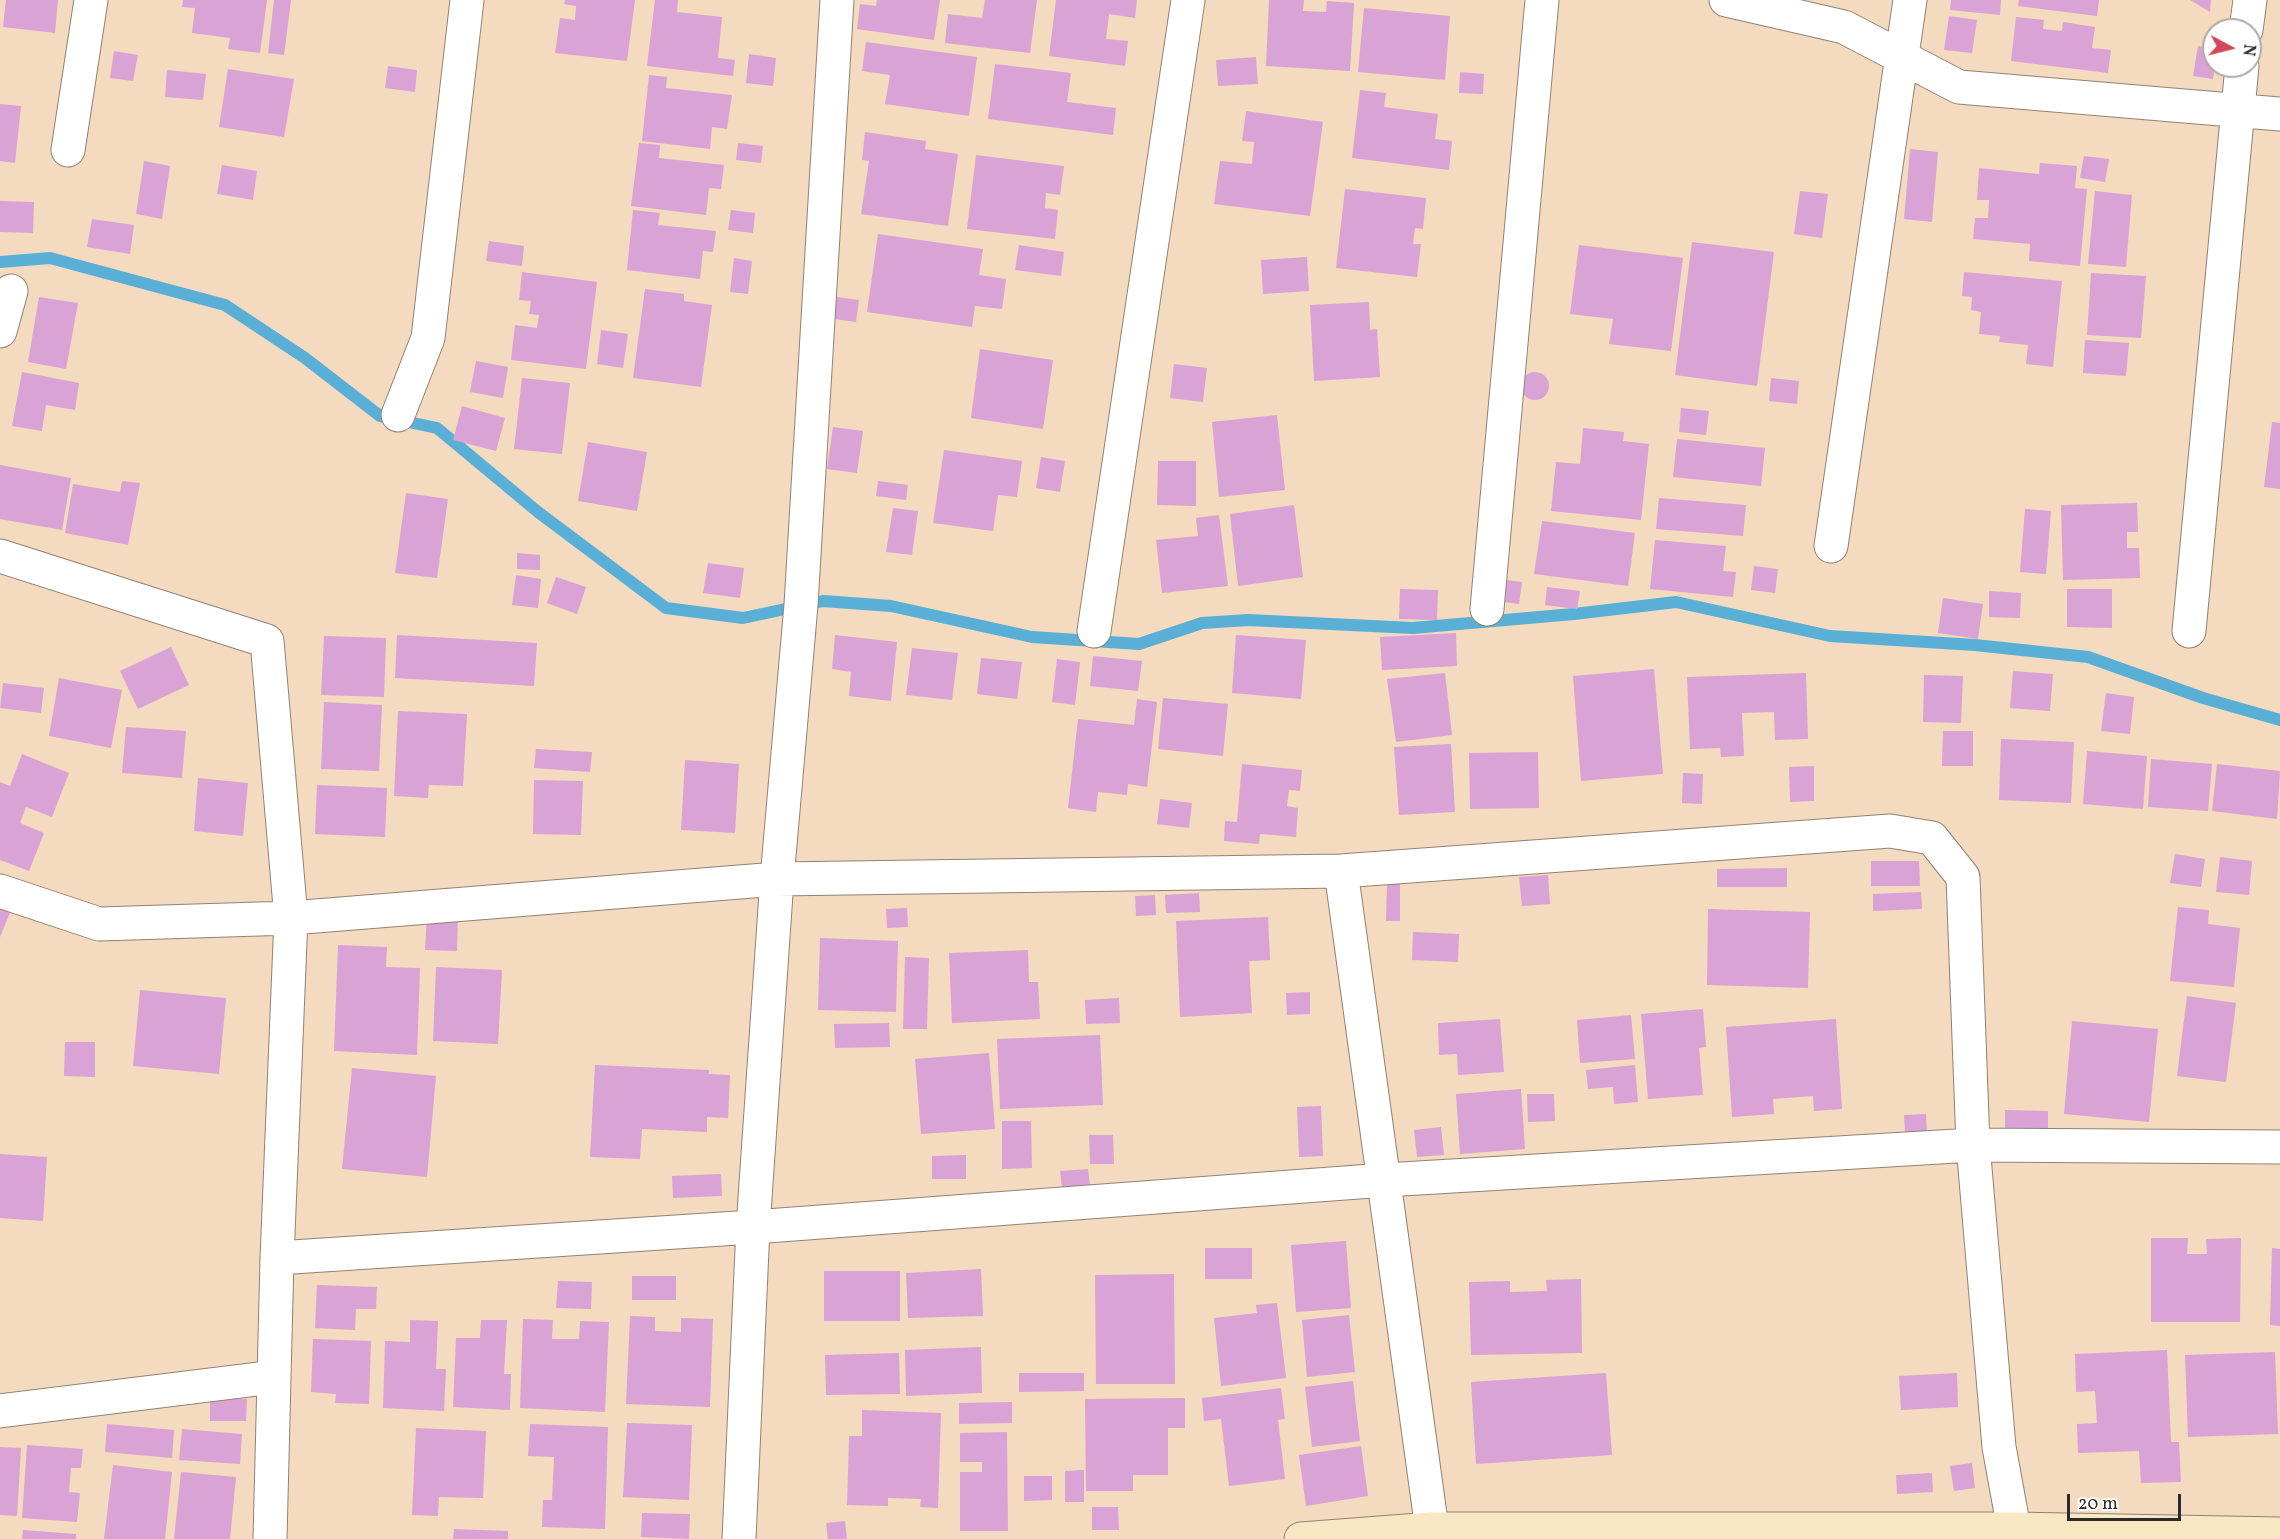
<!DOCTYPE html>
<html>
<head>
<meta charset="utf-8">
<style>
  body { margin:0 }
  #map { position:relative; width:2280px; height:1539px; overflow:hidden; background:#f4dabe; font-family:Vollkorn,serif }
  canvas { display:block }
  .north { position:absolute; left:2202px; top:18px; width:60px; height:60px; box-sizing:border-box; background:#fff; border:2px solid #aaa; border-radius:50%; rotate:97deg; font-size:16px; font-weight:700; line-height:24px; text-align:center; color:#2b2b2b }
  .north::after { content:''; display:block; margin:auto; width:21px; height:27px; background:#d1495b; clip-path:polygon(50% 0,100% 100%,50% 72%,0 100%) }
  .scale { position:absolute; left:2067px; top:1494px; width:114px; height:27px; box-sizing:border-box; border:3px solid #2b2b2b; border-top:0; padding-left:8px; font-size:18px; line-height:21px; white-space:nowrap; color:#2b2b2b; -webkit-text-stroke:4px #fff; paint-order:stroke }
</style>
</head>
<body>
<div id="map">
<canvas width="2280" height="1539"></canvas>
<div class="north">N</div>
<div class="scale">20 m</div>
</div>
<script>
const g = document.querySelector('canvas').getContext('2d');
g.lineJoin = 'round';
function shape(rows) {
  const path = new Path2D();
  for (const r of rows) {
    if (r.length === 3) {
      path.moveTo(r[0] + r[2], r[1]);
      path.arc(r[0], r[1], r[2], 0, 2 * Math.PI);
      continue;
    }
    path.moveTo(r[0], r[1]);
    for (let i = 2; i < r.length; i += 2) path.lineTo(r[i], r[i + 1]);
  }
  return path;
}
function trace(path, color, width, dash) {
  g.strokeStyle = color;
  g.lineWidth = width;
  g.lineCap = dash ? 'butt' : 'round';
  g.setLineDash(dash || []);
  g.stroke(path);
}
function fill(path, color) {
  g.fillStyle = color;
  g.fill(path, 'evenodd');
}
trace(shape([
  [0,262,50,258,225,305,305,358,380,416,437,428,538,512,666,608,743,618,823,601,891,606,1032,637,1139,644,1202,623,1248,620,1413,628,1574,614,1676,602,1830,636,1975,645,2088,657,2203,698,2280,720]
]), '#59afd5', 12);
fill(shape([
  [6,0,58,0,55,33,3,27],
  [183,0,267,0,260,53,228,49,230,38,192,33,195,8,182,7],
  [274,0,291,0,284,55,268,53],
  [565,0,635,0,627,61,555,53,560,18,575,20,576,6,564,4],
  [655,0,678,0,677,12,722,17,718,58,735,60,733,76,647,66],
  [877,0,940,0,934,40,857,29,860,4,876,6],
  [985,0,1037,0,1030,53,945,43,948,14,982,18],
  [1056,0,1137,0,1135,18,1109,14,1106,39,1128,41,1125,66,1049,56],
  [1269,0,1304,0,1303,11,1326,12,1327,1,1354,3,1350,71,1266,66],
  [1951,0,2001,0,2000,15,1950,10],
  [2019,0,2099,0,2097,16,2018,6],
  [2190,0,2211,0,2210,12],
  [1364,8,1450,16,1445,80,1358,72],
  [1949,16,1977,20,1972,53,1944,50],
  [2016,17,2044,20,2043,29,2062,31,2063,22,2095,27,2092,48,2111,50,2108,73,2011,61],
  [866,42,977,57,969,116,885,104,890,75,862,71],
  [2198,46,2214,49,2215,66,2213,79,2193,76],
  [114,51,138,55,133,81,110,78],
  [749,54,776,58,773,86,746,83],
  [1256,57,1258,84,1218,86,1216,60],
  [995,64,1071,73,1067,102,1116,108,1113,135,988,119],
  [388,66,417,70,415,92,385,88],
  [228,69,294,79,284,137,219,127],
  [167,70,206,74,203,100,165,97],
  [1460,72,1484,74,1483,94,1459,93],
  [649,75,667,77,666,88,732,95,727,129,712,127,710,149,642,141],
  [1360,90,1386,93,1384,107,1438,114,1435,139,1452,141,1449,170,1352,158],
  [0,104,21,106,15,163,0,161],
  [1246,111,1323,122,1310,216,1214,204,1220,161,1252,164,1254,142,1242,141],
  [865,132,926,141,925,149,958,154,948,226,861,214,869,161,862,160],
  [639,143,660,145,659,158,724,165,721,189,709,188,706,215,631,206],
  [738,143,763,146,761,163,736,160],
  [1910,149,1938,152,1932,222,1904,219],
  [976,155,1064,166,1060,195,1046,193,1045,208,1058,210,1055,239,967,229],
  [2084,156,2109,159,2105,182,2080,178],
  [144,161,170,166,162,219,136,214],
  [2040,163,2077,166,2075,188,2087,189,2080,266,2029,261,2030,244,1973,239,1975,218,1988,218,1989,200,1977,200,1979,168,2039,174],
  [222,165,257,171,253,200,217,194],
  [1345,189,1426,198,1423,229,1415,228,1413,244,1421,244,1417,277,1336,268],
  [1800,191,1828,194,1822,238,1794,234],
  [2095,191,2132,195,2126,267,2088,264],
  [0,201,34,202,33,233,0,232],
  [633,210,660,213,658,225,716,231,713,252,703,251,700,279,627,270],
  [731,210,755,213,753,233,728,230],
  [92,219,134,225,130,254,87,247],
  [878,234,983,249,979,275,1006,279,1002,309,975,306,972,327,867,312],
  [489,241,524,246,522,266,486,261],
  [1692,242,1774,252,1757,386,1675,375],
  [1019,245,1064,252,1061,276,1015,270],
  [1579,245,1683,258,1671,351,1609,344,1613,319,1570,314],
  [1307,257,1309,291,1263,294,1261,260],
  [734,258,752,261,748,294,730,292],
  [522,272,597,282,586,369,511,360,515,325,537,328,539,315,529,314,531,301,519,300],
  [1964,272,2062,281,2053,367,2026,364,2028,345,1999,342,2000,336,1979,334,1981,312,1971,310,1972,297,1962,296],
  [2091,273,2146,276,2141,338,2087,335],
  [645,289,684,294,684,301,712,305,701,387,633,378],
  [39,297,78,303,66,369,28,362],
  [837,297,859,300,856,322,834,319],
  [1369,302,1370,330,1377,329,1380,377,1314,381,1310,305],
  [601,330,628,334,623,368,597,364],
  [2085,340,2129,343,2126,376,2083,373],
  [980,349,1053,360,1043,429,971,418],
  [476,361,508,367,503,398,470,392],
  [1174,364,1207,368,1203,402,1170,398],
  [1535,386,14],
  [22,372,79,383,75,410,46,405,42,431,12,426],
  [522,378,570,383,562,454,514,449],
  [1771,378,1799,381,1797,404,1769,401],
  [462,406,505,418,496,451,453,440],
  [1681,408,1709,411,1706,435,1679,432],
  [1277,415,1285,490,1219,497,1212,422],
  [2272,422,2280,423,2280,489,2264,487],
  [833,427,863,431,857,473,827,469],
  [1583,428,1624,432,1623,441,1649,444,1641,520,1551,511,1556,462,1580,464],
  [1677,439,1765,448,1761,486,1673,477],
  [588,442,647,452,637,511,578,501],
  [944,450,1022,461,1017,497,998,495,993,531,933,523],
  [1041,457,1065,461,1060,492,1036,488],
  [1158,461,1196,461,1196,506,1157,505],
  [0,465,71,478,62,530,0,519],
  [122,481,140,483,128,545,65,533,73,484,120,492],
  [878,481,908,485,906,500,876,496],
  [406,493,448,499,437,578,395,573],
  [1659,498,1746,505,1743,536,1656,529],
  [2137,503,2138,532,2127,532,2127,548,2139,548,2140,578,2063,580,2061,505],
  [1294,505,1303,577,1238,586,1230,514],
  [893,508,918,511,912,555,886,552],
  [2025,509,2051,511,2046,574,2020,572],
  [1219,515,1228,586,1162,593,1156,540,1198,536,1196,518],
  [1542,521,1635,533,1628,586,1534,574],
  [1655,540,1726,546,1723,571,1736,572,1733,597,1650,589],
  [517,553,540,555,540,570,517,569],
  [708,563,744,568,740,598,703,593],
  [1754,566,1778,569,1775,593,1751,590],
  [516,575,541,579,538,608,512,605],
  [556,577,586,587,577,614,547,603],
  [1491,578,1522,582,1519,604,1488,600],
  [1547,587,1580,591,1577,609,1545,605],
  [1400,589,1438,590,1437,620,1399,619],
  [2067,589,2112,589,2112,628,2067,627],
  [1989,591,2021,593,2020,618,1989,617],
  [1943,598,1983,604,1978,639,1938,633],
  [1456,633,1457,666,1382,670,1380,637],
  [397,635,537,643,534,686,395,678],
  [835,635,897,642,891,701,849,696,851,672,832,669],
  [1236,635,1306,640,1301,699,1232,693],
  [324,636,386,638,384,697,321,695],
  [171,647,189,685,138,709,120,671],
  [912,648,958,653,952,700,906,695],
  [1093,656,1142,661,1138,691,1090,686],
  [981,658,1022,662,1017,699,977,694],
  [1057,659,1080,662,1075,705,1052,702],
  [1654,669,1663,774,1581,781,1573,676],
  [2013,671,2053,674,2050,711,2010,708],
  [1445,673,1452,735,1396,742,1387,679],
  [1806,673,1808,739,1775,740,1774,712,1742,713,1744,756,1721,757,1720,748,1690,749,1687,677],
  [1924,675,1963,676,1961,723,1923,722],
  [59,678,122,690,111,748,49,736],
  [3,683,44,688,41,713,0,708],
  [2106,693,2134,697,2130,734,2101,731],
  [1163,698,1228,704,1223,756,1158,749],
  [1137,699,1157,702,1147,787,1128,784,1127,795,1098,792,1096,812,1068,808,1078,719,1134,725],
  [324,702,382,705,379,771,321,769],
  [398,711,467,714,463,786,429,785,428,798,394,796],
  [126,727,186,731,182,778,122,773],
  [1943,731,1973,731,1973,766,1942,766],
  [2001,739,2074,742,2071,803,1999,800],
  [1451,744,1455,812,1399,815,1394,747],
  [536,749,592,752,590,772,534,768],
  [2087,751,2147,756,2143,809,2083,804],
  [1538,752,1539,808,1470,809,1469,753],
  [22,754,69,773,52,817,26,807,20,823,44,833,29,871,0,860,0,782,10,786],
  [2151,759,2212,764,2208,811,2148,807],
  [685,760,739,764,735,833,681,830],
  [1242,764,1302,770,1300,791,1289,790,1287,806,1298,808,1296,837,1260,834,1259,844,1224,841,1225,821,1237,822],
  [2217,764,2280,771,2277,819,2212,811],
  [1814,766,1814,801,1790,802,1789,767],
  [1683,773,1703,774,1702,804,1682,803],
  [198,778,248,783,243,836,194,831],
  [534,780,583,781,581,835,533,834],
  [317,785,387,788,385,837,315,834],
  [1160,799,1192,803,1189,828,1157,824],
  [2175,854,2205,859,2201,887,2170,883],
  [2220,857,2252,861,2249,895,2216,892],
  [1871,861,1919,861,1920,886,1871,886],
  [1787,868,1787,887,1717,887,1717,869],
  [1548,875,1550,904,1522,906,1519,877],
  [1387,884,1400,884,1400,921,1386,921],
  [1921,892,1922,909,1873,911,1873,894],
  [1199,893,1200,912,1166,913,1165,895],
  [1155,895,1156,915,1136,916,1135,896],
  [0,897,14,903,0,937],
  [2178,907,2209,910,2208,924,2240,928,2234,987,2170,981],
  [907,908,908,927,887,928,886,909],
  [1708,909,1810,912,1808,988,1707,985],
  [427,913,458,914,457,951,425,950],
  [1268,917,1270,960,1249,961,1252,1013,1180,1017,1176,921],
  [1413,932,1459,934,1458,962,1412,960],
  [820,938,898,941,896,1012,818,1010],
  [338,945,387,947,386,967,420,968,417,1055,334,1051],
  [1028,950,1029,982,1038,982,1040,1019,952,1023,949,953],
  [905,957,929,958,927,1029,903,1029],
  [436,967,502,970,498,1044,433,1041],
  [140,990,226,998,219,1074,133,1066],
  [1310,992,1310,1014,1287,1015,1286,993],
  [2187,996,2236,1003,2226,1082,2177,1076],
  [1119,998,1120,1023,1086,1024,1085,1000],
  [1703,1009,1706,1047,1699,1048,1703,1095,1648,1099,1641,1014],
  [1631,1015,1635,1059,1580,1063,1577,1020],
  [1500,1019,1504,1072,1458,1075,1457,1054,1439,1055,1438,1023],
  [1836,1019,1842,1109,1814,1111,1813,1096,1773,1099,1774,1114,1732,1117,1726,1027],
  [2072,1021,2158,1029,2149,1122,2064,1114],
  [889,1023,890,1047,835,1048,834,1024],
  [1100,1035,1103,1105,1000,1109,997,1039],
  [65,1042,95,1042,95,1077,64,1076],
  [989,1053,995,1129,921,1134,915,1059],
  [595,1065,709,1070,709,1074,730,1075,728,1118,707,1117,707,1132,642,1129,640,1159,590,1157],
  [1635,1065,1638,1102,1614,1104,1613,1087,1588,1089,1586,1070],
  [352,1068,436,1076,427,1177,342,1169],
  [1521,1089,1525,1149,1460,1154,1456,1094],
  [1527,1094,1554,1094,1555,1121,1528,1122],
  [1321,1106,1323,1156,1299,1157,1297,1107],
  [2005,1110,2048,1111,2048,1132,2005,1132],
  [1926,1114,1927,1132,1905,1133,1904,1115],
  [1002,1121,1031,1121,1032,1168,1002,1169],
  [1441,1127,1444,1155,1417,1157,1414,1130],
  [1089,1135,1113,1135,1114,1164,1090,1164],
  [0,1154,47,1157,43,1221,0,1218],
  [966,1155,966,1179,932,1179,932,1156],
  [1088,1169,1090,1185,1062,1187,1060,1171],
  [721,1174,722,1196,673,1198,672,1176],
  [2151,1238,2188,1238,2187,1254,2207,1254,2206,1239,2241,1238,2240,1322,2151,1322],
  [1346,1241,1351,1308,1296,1312,1291,1245],
  [1205,1248,1252,1248,1252,1279,1205,1279],
  [2272,1248,2280,1249,2280,1326,2270,1325],
  [981,1269,983,1316,908,1318,906,1273],
  [824,1271,900,1271,900,1321,824,1321],
  [1174,1274,1175,1384,1096,1384,1095,1275],
  [632,1276,676,1276,676,1300,632,1300],
  [1581,1279,1582,1353,1471,1355,1469,1282,1510,1281,1510,1292,1547,1291,1546,1280],
  [558,1281,592,1282,591,1309,556,1308],
  [317,1285,377,1287,376,1309,356,1309,355,1330,315,1328],
  [1277,1303,1286,1378,1221,1386,1214,1318,1257,1313,1256,1305],
  [1349,1315,1355,1372,1307,1377,1302,1320],
  [630,1316,655,1317,655,1331,681,1332,681,1318,713,1319,710,1407,626,1404],
  [523,1319,553,1320,552,1339,579,1339,580,1321,609,1322,605,1412,520,1408],
  [410,1320,438,1321,436,1369,446,1369,444,1411,383,1408,385,1341,410,1342],
  [481,1320,507,1320,504,1374,511,1374,510,1410,453,1407,456,1338,480,1338],
  [313,1339,371,1341,369,1404,335,1403,336,1394,311,1392],
  [981,1347,982,1393,906,1396,905,1350],
  [2167,1350,2171,1442,2179,1442,2181,1482,2141,1483,2139,1451,2078,1453,2077,1424,2097,1423,2095,1391,2076,1392,2075,1354],
  [2275,1352,2278,1434,2188,1437,2185,1355],
  [899,1353,900,1394,826,1395,825,1355],
  [1019,1373,1084,1373,1084,1391,1019,1392],
  [1606,1373,1612,1455,1476,1464,1471,1382],
  [1957,1373,1958,1407,1901,1410,1899,1376],
  [1353,1381,1360,1441,1312,1447,1305,1387],
  [1281,1388,1285,1419,1278,1420,1285,1479,1229,1486,1221,1419,1204,1421,1202,1398],
  [1185,1398,1185,1428,1168,1428,1168,1475,1133,1475,1133,1491,1086,1491,1085,1399],
  [210,1399,247,1399,246,1421,210,1421],
  [1012,1402,1012,1423,959,1424,959,1403],
  [862,1410,941,1413,938,1508,920,1507,921,1499,888,1498,888,1506,847,1505,849,1436,862,1436],
  [627,1423,692,1425,689,1500,623,1497],
  [107,1424,174,1430,172,1458,105,1452],
  [530,1424,608,1427,605,1529,542,1527,543,1500,552,1500,554,1457,528,1456],
  [416,1428,486,1431,483,1498,439,1497,438,1516,412,1515],
  [182,1429,242,1434,240,1464,179,1460],
  [1007,1432,1008,1531,960,1531,960,1472,982,1472,982,1462,960,1462,960,1433],
  [27,1445,83,1449,81,1468,71,1468,69,1492,80,1493,77,1522,22,1518],
  [1361,1446,1368,1496,1306,1506,1299,1455],
  [0,1447,21,1448,17,1516,0,1515],
  [1972,1463,1975,1488,1954,1491,1950,1466],
  [113,1465,172,1472,165,1539,104,1539],
  [1084,1470,1084,1502,1065,1502,1065,1471],
  [181,1472,236,1477,230,1539,174,1539],
  [1932,1473,1933,1492,1897,1494,1896,1475],
  [1024,1476,1052,1476,1052,1500,1024,1501],
  [1092,1507,1118,1507,1119,1530,1092,1530],
  [642,1513,690,1514,689,1539,641,1537],
  [845,1521,847,1539,828,1539,826,1523],
  [454,1529,508,1531,508,1539,453,1539],
  [23,1530,76,1534,76,1539,22,1539]
]), '#d9a3d5');
const minor = shape([
  [1726,0,1844,27,1959,87,2280,114],
  [2246,30,2250,0],
  [68,150,91,0],
  [0,331,11,291],
  [398,415,428,338,467,0],
  [1831,546,1910,0],
  [0,556,267,641,291,918,277,1258,270,1539],
  [1487,609,1542,0],
  [1094,631,1188,0],
  [2189,631,2242,66],
  [1341,871,1432,1529],
  [0,891,99,924,291,918,777,879,1341,871,1890,831,1932,838,1963,877,1973,1145,1999,1447,2014,1529],
  [277,1258,753,1227,1385,1180,1973,1145,2280,1147],
  [0,1411,274,1377],
  [739,1539,753,1227,777,879,801,605,837,0]
]);
const secondary = shape([
  [1301,1539,1432,1529,2014,1529,2280,1534]
]);
trace(minor, '#908274', 35);
trace(secondary, '#908274', 35);
trace(minor, '#fff', 33);
trace(secondary, '#f7e8c3', 33);
</script>
</body>
</html>
